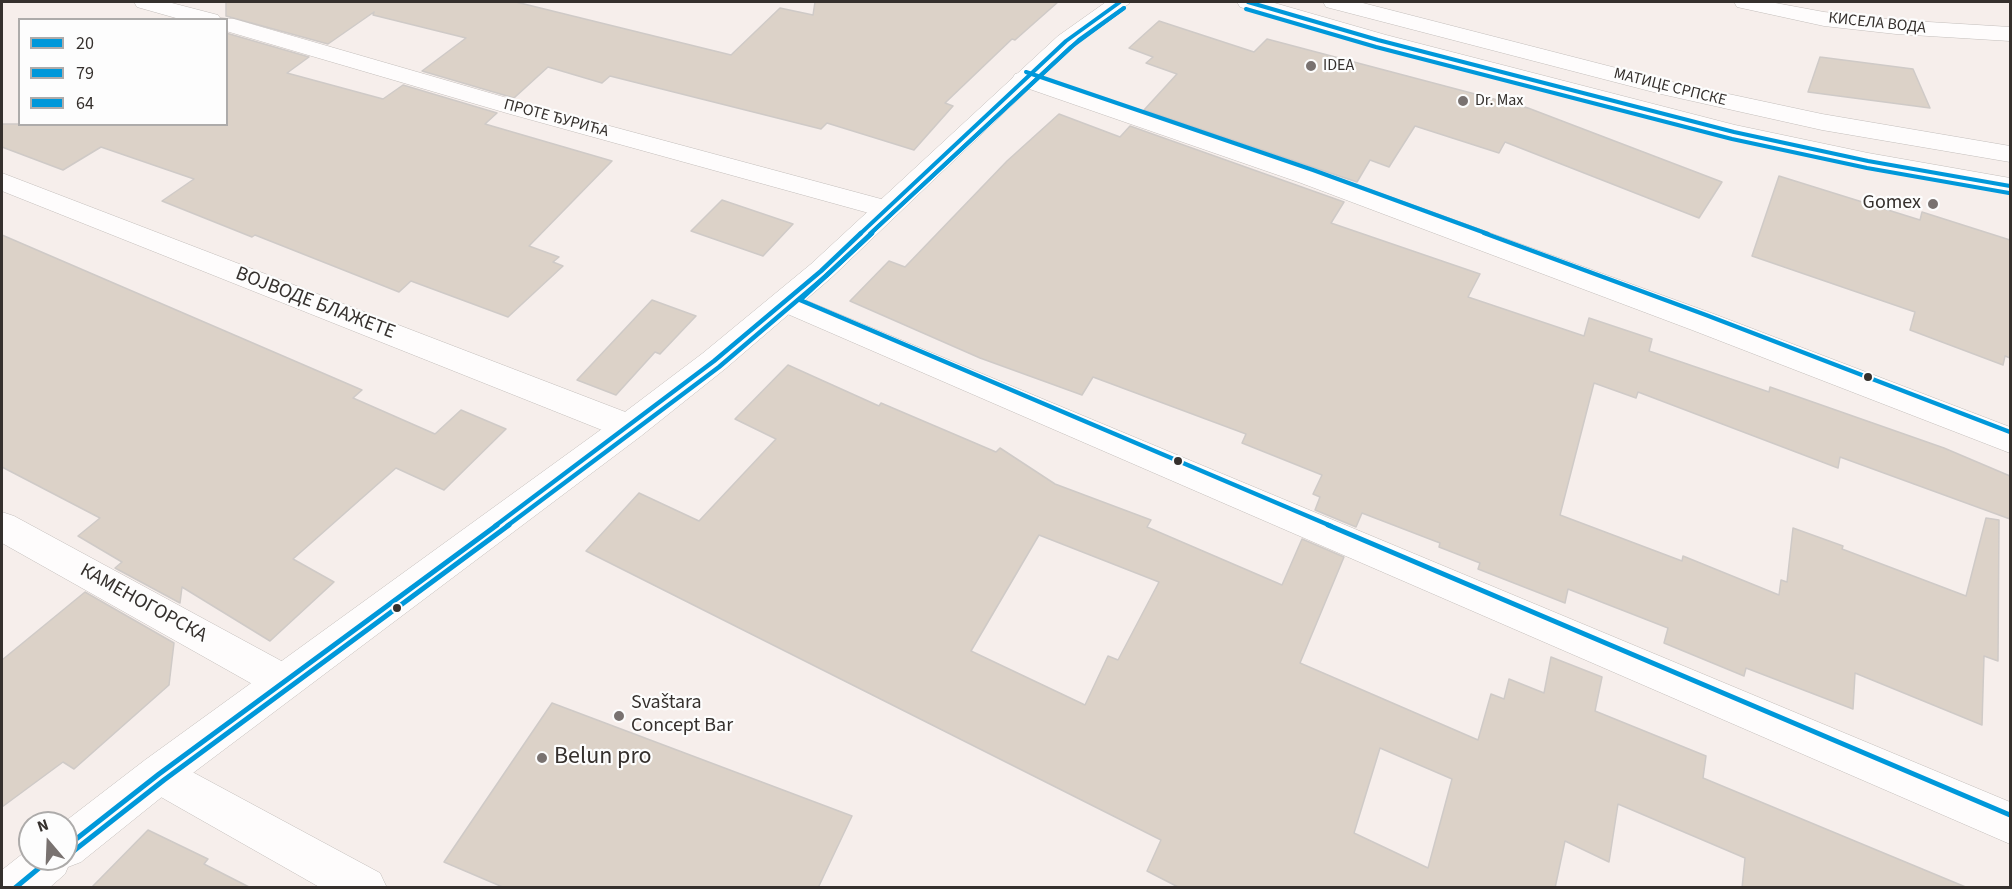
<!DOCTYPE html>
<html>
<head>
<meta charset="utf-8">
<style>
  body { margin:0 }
  #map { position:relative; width:2012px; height:889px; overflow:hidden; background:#f6eeeb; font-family:"Source Sans 3",sans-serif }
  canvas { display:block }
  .frame { position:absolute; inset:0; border:3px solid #35302d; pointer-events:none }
  .legend { position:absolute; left:18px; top:18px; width:210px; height:108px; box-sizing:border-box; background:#fdfdfd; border:2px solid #adabaa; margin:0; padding:8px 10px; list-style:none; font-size:18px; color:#35302d }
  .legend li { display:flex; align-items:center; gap:12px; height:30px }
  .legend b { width:30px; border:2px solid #adabaa }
  .north { position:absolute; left:18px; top:811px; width:60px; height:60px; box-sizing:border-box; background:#fdfdfd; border:2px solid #adabaa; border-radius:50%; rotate:341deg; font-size:16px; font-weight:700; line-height:24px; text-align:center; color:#35302d }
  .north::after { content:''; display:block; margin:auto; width:21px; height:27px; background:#797270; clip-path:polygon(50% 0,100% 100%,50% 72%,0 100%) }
</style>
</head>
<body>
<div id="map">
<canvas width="2012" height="889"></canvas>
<div class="frame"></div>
<ul class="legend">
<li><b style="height:8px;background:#0098da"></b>20</li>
<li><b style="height:8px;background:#0098da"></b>79</li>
<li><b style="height:8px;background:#0098da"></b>64</li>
</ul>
<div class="north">N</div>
</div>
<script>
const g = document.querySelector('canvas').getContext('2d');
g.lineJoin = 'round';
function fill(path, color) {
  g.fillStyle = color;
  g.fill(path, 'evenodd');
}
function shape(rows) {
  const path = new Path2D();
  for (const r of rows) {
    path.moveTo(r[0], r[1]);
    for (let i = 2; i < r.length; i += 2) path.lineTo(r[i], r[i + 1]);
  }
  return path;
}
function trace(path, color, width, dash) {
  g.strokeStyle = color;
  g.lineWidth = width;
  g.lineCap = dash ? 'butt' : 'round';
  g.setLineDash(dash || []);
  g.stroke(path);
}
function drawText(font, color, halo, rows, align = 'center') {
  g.font = font + ' "Source Sans 3",sans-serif';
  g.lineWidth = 4.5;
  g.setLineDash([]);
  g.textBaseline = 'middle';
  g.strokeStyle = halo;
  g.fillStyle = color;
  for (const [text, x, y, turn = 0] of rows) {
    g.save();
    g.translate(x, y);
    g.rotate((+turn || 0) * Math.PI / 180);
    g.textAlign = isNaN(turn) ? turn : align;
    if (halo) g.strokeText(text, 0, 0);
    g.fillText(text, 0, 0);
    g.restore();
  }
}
const building = shape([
  [226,2,516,2,731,55,780,8,813,15,815,2,1058,2,1015,40,1012,39,945,103,953,106,914,150,827,123,821,129,610,76,602,83,548,67,514,98,422,71,466,38,373,15,374,12,328,44,226,16,226,2],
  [1159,21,1254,52,1267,39,1528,108,1722,182,1699,218,1505,142,1499,153,1415,126,1389,167,1370,160,1357,182,1144,110,1177,74,1146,63,1153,57,1129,48,1159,21],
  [226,33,309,57,287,73,383,99,403,85,497,113,485,124,612,161,529,246,559,257,553,262,563,266,508,317,411,281,399,292,255,235,252,237,162,201,194,179,101,147,63,170,2,147,2,124,226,124,226,33],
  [1820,57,1913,69,1930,108,1808,92,1820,57],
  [1059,114,1120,137,1130,126,1344,202,1331,223,1480,274,1468,297,1584,336,1589,318,1652,339,1649,351,1769,392,1770,387,1944,448,2010,476,2010,519,1840,457,1838,468,1638,392,1636,398,1594,383,1560,515,1682,561,1683,556,1779,595,1781,580,1787,582,1793,528,1843,546,1842,549,1966,596,1986,518,1999,520,1998,661,1984,656,1982,725,1855,673,1853,709,1746,668,1744,676,1664,643,1668,628,1568,589,1565,603,1478,569,1480,563,1439,547,1440,543,1362,513,1356,527,1315,510,1320,497,1313,494,1322,475,1242,443,1246,434,1093,377,1082,395,980,358,850,301,889,261,905,267,1007,161,1059,114],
  [1779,176,1920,220,1922,212,2010,240,2010,358,2005,356,2003,365,1910,330,1915,312,1752,256,1779,176],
  [722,200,793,224,763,256,691,231,722,200],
  [2,235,362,390,353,398,435,434,461,410,506,429,444,490,396,468,293,559,334,582,270,641,182,587,180,603,115,568,122,562,78,536,100,518,2,467,2,235],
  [652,300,696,316,660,354,655,352,616,395,577,380,652,300],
  [788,365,879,406,881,403,996,452,1000,448,1055,484,1151,520,1147,527,1282,585,1302,539,1344,557,1300,663,1478,740,1491,694,1504,699,1509,679,1544,693,1551,657,1602,677,1595,711,1706,756,1703,778,1968,888,1742,888,1745,858,1618,804,1609,862,1565,841,1555,888,1180,888,1147,871,1161,840,586,551,639,493,699,521,776,439,735,419,788,365],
  [1039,535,1159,582,1118,660,1108,656,1085,705,971,651,1039,535],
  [1380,748,1452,779,1428,868,1354,833,1380,748],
  [85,592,174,643,169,685,74,769,63,762,2,807,2,660,85,592],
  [552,703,852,816,818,888,505,888,444,862,552,703],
  [148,830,208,859,204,864,251,888,91,888,148,830]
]);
fill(building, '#dcd2c8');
trace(building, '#cfcac7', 1.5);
const minor = shape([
  [134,2,168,2,218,15,220,18,234,19,528,104,896,203,900,209,896,215,886,218,876,215,510,114,226,31,226,20,183,20,137,7,134,2],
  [1734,2,1770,2,1824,12,1896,20,2010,27,2010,41,1896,34,1824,26,1737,7,1734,2],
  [1024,72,1319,171,1714,314,2010,427,2010,453,1692,330,1301,183,1015,84,1012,79,1015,74,1024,72],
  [2,173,641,418,645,427,641,436,629,440,617,436,2,191,2,173],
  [786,292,2010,802,2010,844,776,309,771,302,776,295,786,292],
  [2,512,14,516,298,670,303,682,298,694,284,700,270,694,2,543,2,512],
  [159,754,380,873,387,888,321,888,145,788,139,774,145,760,159,754]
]);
const secondary = shape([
  [1106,2,1131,2,1074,46,831,278,725,369,641,436,173,788,81,862,68,867,65,874,49,888,2,888,2,870,30,848,30,859,66,859,66,823,63,823,145,760,617,418,703,353,811,264,1058,36,1106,2],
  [1237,2,1271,2,1386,35,1735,125,1868,153,2010,178,2010,194,1868,169,1734,140,1370,45,1240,7,1237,2],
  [1323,2,1359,2,1663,80,1822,114,2010,146,2010,162,1822,130,1661,94,1326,7,1323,2]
]);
trace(minor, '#c3bebb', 1);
trace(secondary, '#c3bebb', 1);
fill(minor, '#fefcfc');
fill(secondary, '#fefcfc');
trace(shape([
  [1248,2,1378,40,1734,132,1868,161,2010,186],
  [860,234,1066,41,1120,2]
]), '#0098da', 4);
trace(shape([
  [495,526,714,361,821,271,861,233]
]), '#0098da', 4.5);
trace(shape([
  [66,847,159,774,497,525],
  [15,888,50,859]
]), '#0098da', 5);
trace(shape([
  [1246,9,1376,47,1732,139,1867,168,2009,193],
  [870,234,1071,47,1124,8]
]), '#0098da', 4);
trace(shape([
  [507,526,719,367,826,276,872,233]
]), '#0098da', 4.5);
trace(shape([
  [71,853,164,780,509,525]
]), '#0098da', 5);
trace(shape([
  [1026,72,1313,170,1488,234],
  [870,234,1079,40,1124,8]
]), '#0098da', 4);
trace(shape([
  [872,233,800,300,1331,526],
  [1484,233,1706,315,2010,432]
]), '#0098da', 4.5);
trace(shape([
  [1328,525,2010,815]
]), '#0098da', 5);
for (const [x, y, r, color] of [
  [1311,66,6,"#797270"],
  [1463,101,6,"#797270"],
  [1933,204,6,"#797270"],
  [1868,377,5,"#35302d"],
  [1178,461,5,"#35302d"],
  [397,608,5,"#35302d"],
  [619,716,6,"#797270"],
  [542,758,6,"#797270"]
]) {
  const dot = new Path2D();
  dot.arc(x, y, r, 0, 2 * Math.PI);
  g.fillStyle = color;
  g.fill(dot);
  trace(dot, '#fdfdfd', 2);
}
drawText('16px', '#35302d', '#fdfdfd', [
  ["КИСЕЛА ВОДА",1877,24,6],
  ["МАТИЦЕ СРПСКЕ",1670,88,14],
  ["ПРОТЕ ЂУРИЋА",556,119,15]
]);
drawText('16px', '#35302d', '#fdfdfd', [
  ["IDEA",1323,66],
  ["Dr. Max",1475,101]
], 'left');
drawText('20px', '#35302d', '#fdfdfd', [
  ["Gomex",1921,204],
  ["Svaštara",631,704,"left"],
  ["Concept Bar",631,727,"left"]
], 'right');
drawText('20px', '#35302d', '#fdfdfd', [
  ["ВОЈВОДЕ БЛАЖЕТЕ",315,304,21],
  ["КАМЕНОГОРСКА",143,604,29]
]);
drawText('24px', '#35302d', '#fdfdfd', [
  ["Belun pro",554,758]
], 'left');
</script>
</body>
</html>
